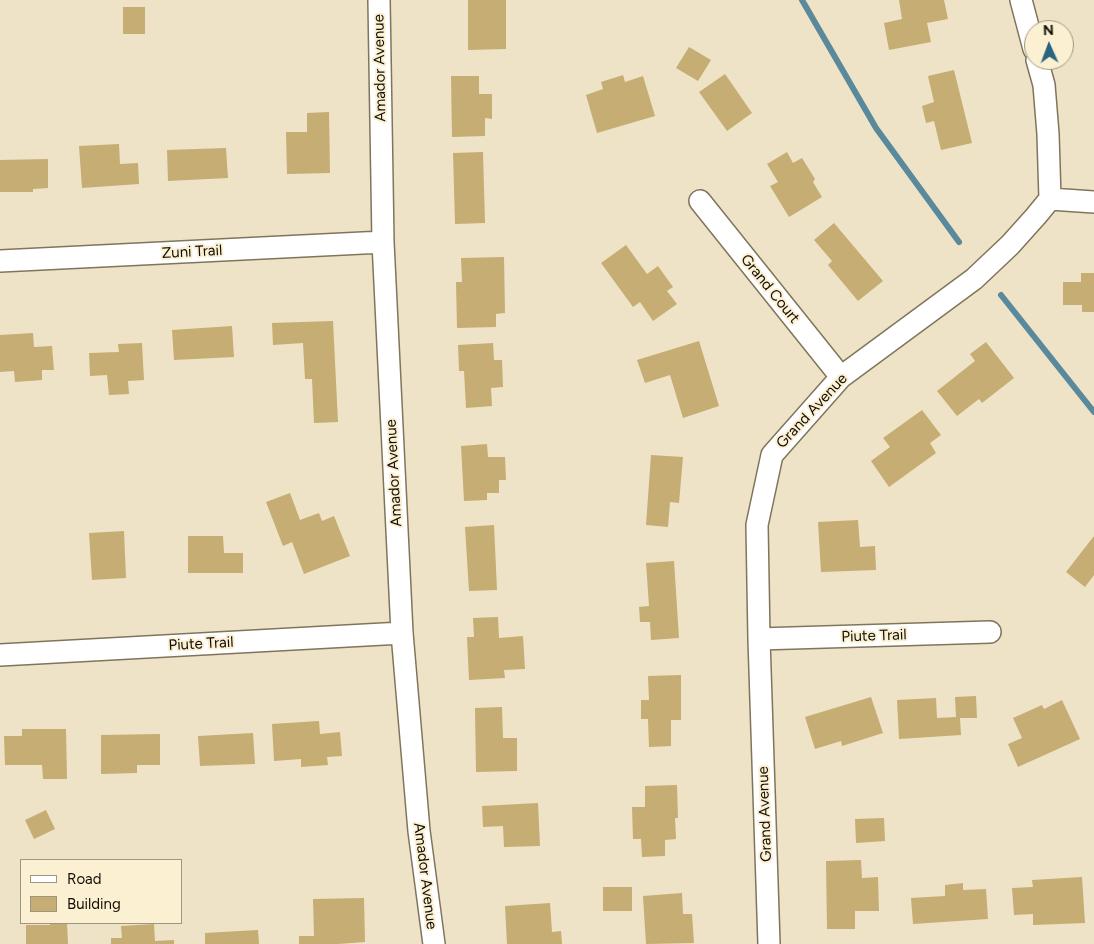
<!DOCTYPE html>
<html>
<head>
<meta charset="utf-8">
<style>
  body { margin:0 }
  #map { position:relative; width:1094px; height:944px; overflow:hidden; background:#eee3c6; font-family:Figtree,sans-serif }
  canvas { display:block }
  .legend { position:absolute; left:20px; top:859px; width:162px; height:65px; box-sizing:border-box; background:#fcf0d3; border:1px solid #9e9681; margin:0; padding:6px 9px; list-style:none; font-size:15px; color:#120e05 }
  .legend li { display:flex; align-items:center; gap:10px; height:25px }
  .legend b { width:25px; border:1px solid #9e9681 }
  .north { position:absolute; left:1024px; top:20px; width:50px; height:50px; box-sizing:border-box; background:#fcf0d3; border:1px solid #9e9681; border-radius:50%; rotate:358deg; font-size:14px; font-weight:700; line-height:20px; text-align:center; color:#120e05 }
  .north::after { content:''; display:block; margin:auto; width:18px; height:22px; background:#2a657d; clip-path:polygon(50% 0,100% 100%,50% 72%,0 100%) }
</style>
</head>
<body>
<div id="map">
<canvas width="1094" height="944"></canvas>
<ul class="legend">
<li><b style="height:6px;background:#fff"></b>Road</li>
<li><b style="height:14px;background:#c5ad73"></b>Building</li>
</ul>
<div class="north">N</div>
</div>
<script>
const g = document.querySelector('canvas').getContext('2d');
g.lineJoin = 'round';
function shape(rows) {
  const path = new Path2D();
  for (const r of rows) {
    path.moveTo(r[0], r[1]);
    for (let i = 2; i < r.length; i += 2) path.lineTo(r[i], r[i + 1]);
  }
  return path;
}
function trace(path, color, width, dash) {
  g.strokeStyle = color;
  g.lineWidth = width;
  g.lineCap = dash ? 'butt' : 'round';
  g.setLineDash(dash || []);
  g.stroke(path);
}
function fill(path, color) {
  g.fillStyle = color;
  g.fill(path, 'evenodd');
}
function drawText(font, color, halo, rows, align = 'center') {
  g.font = font + ' Figtree,sans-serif';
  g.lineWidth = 4;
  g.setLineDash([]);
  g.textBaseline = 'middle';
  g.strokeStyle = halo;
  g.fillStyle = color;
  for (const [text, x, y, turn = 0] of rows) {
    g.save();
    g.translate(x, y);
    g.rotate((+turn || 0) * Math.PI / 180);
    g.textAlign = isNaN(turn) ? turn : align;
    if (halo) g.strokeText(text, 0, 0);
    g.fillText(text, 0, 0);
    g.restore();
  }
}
trace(shape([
  [802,0,876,128,959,242],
  [1001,295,1094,412]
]), '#5b899c', 6);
fill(shape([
  [468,0,506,0,506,49,468,50],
  [899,0,944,0,948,19,927,23,931,42,889,50,884,23,902,19],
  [123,7,145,7,145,34,123,34],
  [689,47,711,60,698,81,676,68],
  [954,70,972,143,941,150,934,121,926,123,922,106,934,102,928,76],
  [725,74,752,113,727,131,699,92],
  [623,75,625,82,643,76,655,116,597,133,586,95,603,89,601,82],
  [451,76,479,76,479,94,492,94,492,119,485,118,485,136,452,137],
  [329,112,330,173,287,174,286,132,307,132,307,113],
  [119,144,120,164,138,163,139,184,82,188,79,146],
  [226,148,228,178,168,181,167,150],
  [483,152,485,223,455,224,453,153],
  [787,152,793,163,802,158,815,179,813,182,822,197,789,217,770,186,778,182,767,164],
  [48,159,48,188,33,189,33,192,0,192,0,160],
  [834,223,883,281,858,301,828,265,832,261,814,240],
  [626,245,647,274,658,266,673,287,667,291,677,304,653,321,640,302,633,307,601,263],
  [504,257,505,313,496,314,496,327,457,328,456,282,462,282,461,258],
  [1081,273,1094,273,1094,312,1082,312,1082,305,1063,305,1063,282,1081,282],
  [333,321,338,422,314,423,312,379,305,379,303,343,273,345,272,323],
  [232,326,234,357,174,360,172,330],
  [33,333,34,347,52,346,54,370,42,370,42,380,15,382,14,371,0,372,0,335],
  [699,341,719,406,683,418,670,375,645,383,637,360],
  [986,342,1014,378,982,403,979,399,957,416,937,391,975,361,970,354],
  [142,343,144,380,128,381,129,394,109,395,107,375,90,376,89,353,119,352,118,344],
  [493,343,494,360,502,360,503,387,491,388,492,406,466,408,464,371,459,371,458,345],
  [922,410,941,435,930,443,936,453,889,487,871,461,890,447,883,438],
  [487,444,488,457,505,457,506,480,499,480,499,493,487,493,487,500,464,501,461,446],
  [651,455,683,457,679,503,670,502,668,527,646,525],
  [290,493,300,520,319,513,322,521,334,516,350,556,304,574,292,542,283,546,266,502],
  [858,520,860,547,875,546,876,570,821,572,818,522],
  [494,525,497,590,469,591,465,527],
  [124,531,126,578,92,580,89,533],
  [188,536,223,536,224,553,243,553,243,573,188,573],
  [1094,536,1094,575,1085,587,1066,572],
  [674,561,679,638,651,640,650,622,640,622,639,607,649,606,646,563],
  [498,617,499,638,523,636,525,669,504,670,505,678,469,680,467,637,474,637,473,618],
  [681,675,681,720,671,720,671,746,649,747,648,719,641,719,641,700,649,700,648,676],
  [976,696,977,718,960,718,961,735,899,739,897,700,936,698,937,718,956,717,955,697],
  [871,697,883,733,842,746,841,741,815,749,805,717],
  [1062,700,1080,739,1018,767,1008,744,1022,738,1013,718,1042,705,1044,709],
  [502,707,503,738,517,738,517,771,476,772,475,708],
  [319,721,320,734,340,732,342,756,327,757,328,765,301,767,301,759,274,761,272,724],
  [22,729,66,729,67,779,43,779,42,765,5,765,4,736,22,736],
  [253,733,255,764,200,766,198,736],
  [160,734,160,765,137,765,137,773,101,774,101,735],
  [677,785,678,818,675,818,676,839,665,840,665,856,642,857,641,839,633,839,632,807,645,807,645,786],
  [538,803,540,846,504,847,503,826,483,827,482,806],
  [46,810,55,829,34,839,25,820],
  [884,818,885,841,856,843,855,819],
  [861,860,862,878,878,877,879,911,855,911,855,929,827,929,826,861],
  [1082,877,1085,923,1033,925,1033,914,1014,915,1012,888,1033,887,1032,880],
  [963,883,963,890,986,889,988,919,913,924,911,898,945,896,945,885],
  [603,887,632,887,632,911,603,911],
  [682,893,683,914,692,914,694,943,646,944,643,896],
  [364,898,365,942,338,944,299,944,299,936,314,936,313,899],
  [550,903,552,932,561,931,562,944,507,944,505,906],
  [50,923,67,923,68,944,26,944,26,925,50,925],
  [154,924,155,941,174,940,174,944,111,944,111,938,122,938,121,926],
  [258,930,259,944,205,944,205,933]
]), '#c5ad73');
const minor = shape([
  [379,0,383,242,402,633,419,831,434,944],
  [1021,0,1034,49],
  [1050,199,1094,202],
  [700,201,841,377],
  [0,261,383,242],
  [759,639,990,632],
  [0,655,402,633],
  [769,944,759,639,757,525,772,455,841,377,974,279,1010,245,1036,216,1050,199,1048,134,1044,85,1037,60]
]);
trace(minor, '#80755c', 24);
trace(minor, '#fff', 21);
drawText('15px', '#120e05', '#fcf0d3', [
  ["Amador Avenue",380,68,-91],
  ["Zuni Trail",192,252,-3],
  ["Grand Court",770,289,51],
  ["Grand Avenue",812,411,-47],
  ["Amador Avenue",394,473,-93],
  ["Piute Trail",874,636,-2],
  ["Piute Trail",201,644,-3],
  ["Grand Avenue",765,814,-92],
  ["Amador Avenue",425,876,83]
]);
</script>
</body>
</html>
